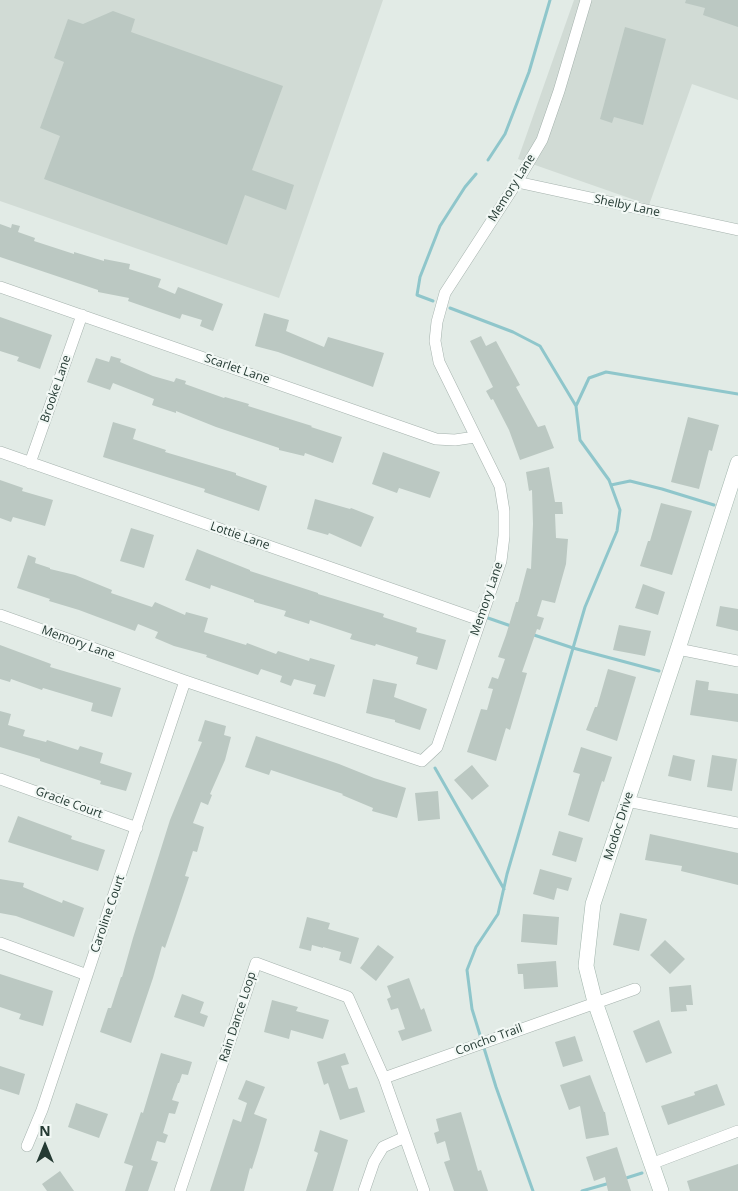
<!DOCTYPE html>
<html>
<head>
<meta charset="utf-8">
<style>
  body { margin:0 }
  #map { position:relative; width:738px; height:1191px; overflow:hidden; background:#e2ebe6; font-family:"Open Sans",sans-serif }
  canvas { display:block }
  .north { position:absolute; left:20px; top:1121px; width:50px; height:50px; -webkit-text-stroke:4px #f2f8f5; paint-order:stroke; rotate:0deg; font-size:14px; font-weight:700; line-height:20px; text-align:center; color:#243a33 }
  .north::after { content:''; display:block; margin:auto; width:18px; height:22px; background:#243a33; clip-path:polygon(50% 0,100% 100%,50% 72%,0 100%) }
</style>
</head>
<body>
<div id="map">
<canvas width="738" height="1191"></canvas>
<div class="north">N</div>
</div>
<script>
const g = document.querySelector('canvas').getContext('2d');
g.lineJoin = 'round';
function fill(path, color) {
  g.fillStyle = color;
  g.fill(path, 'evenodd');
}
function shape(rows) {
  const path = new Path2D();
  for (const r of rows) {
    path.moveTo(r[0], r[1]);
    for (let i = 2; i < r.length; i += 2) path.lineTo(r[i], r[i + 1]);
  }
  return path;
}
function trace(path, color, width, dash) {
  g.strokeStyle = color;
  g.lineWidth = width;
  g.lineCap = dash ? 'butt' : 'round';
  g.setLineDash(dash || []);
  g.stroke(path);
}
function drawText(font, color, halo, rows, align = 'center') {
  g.font = font + ' "Open Sans",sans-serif';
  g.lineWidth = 4.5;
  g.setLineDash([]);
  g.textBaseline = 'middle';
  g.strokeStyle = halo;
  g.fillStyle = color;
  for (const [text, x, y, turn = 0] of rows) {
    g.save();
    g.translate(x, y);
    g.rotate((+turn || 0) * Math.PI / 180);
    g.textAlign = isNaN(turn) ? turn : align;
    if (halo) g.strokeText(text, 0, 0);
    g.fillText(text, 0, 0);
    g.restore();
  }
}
fill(shape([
  [0,0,383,0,279,298,0,201],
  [574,0,738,0,738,100,692,84,649,205,518,159]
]), '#d1dbd5');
trace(shape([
  [488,160,505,134,529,72,550,0],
  [433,301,417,295,420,277,440,226,465,187,476,174],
  [450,308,513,332,540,346,576,406,580,440,609,480,620,510,617,531,585,607,507,874,498,914,476,947,467,970,472,1009,496,1087,533,1191],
  [576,406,589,378,606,372,738,394],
  [611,485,630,481,662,489,714,505],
  [488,618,511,626],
  [531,634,573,648,659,671],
  [435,768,504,889],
  [623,1179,642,1173],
  [582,1191,610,1183]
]), '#8fc6cb', 3);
fill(shape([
  [686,0,738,0,738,27,703,15,705,8,685,3],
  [113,11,135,19,131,32,283,86,252,170,294,185,286,210,245,195,227,245,44,179,60,136,40,128,64,62,54,58,68,19,83,24],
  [625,27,666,39,643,125,614,117,612,123,600,119],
  [0,224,11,228,12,224,20,226,18,232,35,238,34,241,74,254,74,252,104,261,104,259,130,264,129,269,161,279,158,287,175,294,178,287,223,304,213,331,200,326,202,320,182,314,180,319,128,301,129,298,98,292,98,290,0,257],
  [264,313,289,320,286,331,324,347,328,337,384,353,373,387,278,352,255,346],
  [0,317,52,335,40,369,17,361,19,357,0,351],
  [481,336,486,346,496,341,520,385,516,387,538,427,545,425,554,448,520,460,509,430,493,399,491,400,486,391,493,387,470,341],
  [111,356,121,359,120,362,153,376,174,382,176,378,186,381,185,384,224,398,225,397,249,404,248,406,312,426,311,427,342,437,333,463,305,453,304,456,279,450,279,448,216,427,176,411,176,413,152,405,154,399,113,383,110,390,87,382,96,358,109,362],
  [688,417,719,425,712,451,709,450,699,489,671,482],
  [113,422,136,429,133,439,166,450,165,452,236,473,236,475,267,486,259,511,204,492,205,489,103,457],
  [383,452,440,472,430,498,399,488,397,493,372,484],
  [549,467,555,502,562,502,563,514,555,514,556,538,568,539,566,564,555,603,542,600,537,616,544,618,540,630,537,629,522,672,527,673,510,730,506,728,496,761,467,752,481,709,487,710,493,689,488,688,492,677,498,679,505,659,498,657,506,635,516,602,518,602,527,568,531,569,533,524,532,490,529,491,526,472],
  [0,480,23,488,22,491,53,500,45,526,13,517,11,522,0,518],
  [315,499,350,509,351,508,374,517,361,547,329,533,328,535,307,529],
  [661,503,692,511,672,575,640,566,648,541,650,541],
  [131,528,154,535,144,568,120,561],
  [197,549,250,570,250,571,318,593,318,594,384,614,383,617,417,628,416,632,446,640,437,670,416,664,418,657,376,644,375,646,350,639,352,634,310,620,309,624,284,616,286,611,254,602,254,600,211,585,210,589,185,580],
  [28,555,36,558,35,563,50,568,50,569,75,575,112,590,111,593,152,607,155,602,185,615,186,612,208,618,204,632,246,645,247,643,276,654,278,651,309,661,310,658,335,665,325,697,313,694,316,685,294,679,291,686,280,682,282,676,261,669,258,675,206,657,207,655,174,646,155,638,158,632,138,624,135,631,79,610,49,601,50,599,17,588],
  [643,584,665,592,658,615,635,608],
  [720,606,738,609,738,631,716,626],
  [619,625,651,631,645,656,613,650],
  [0,645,51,664,50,667,121,688,112,717,91,711,93,703,43,688,42,690,11,679,10,682,0,679],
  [608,669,636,677,617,741,586,730,595,707,597,707],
  [373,679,397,684,394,697,427,709,420,730,395,722,395,720,366,713],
  [696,680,709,682,708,690,738,694,738,722,690,715],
  [0,711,11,714,8,725,25,730,23,736,46,742,47,740,78,750,80,746,103,753,100,763,132,773,126,791,100,784,101,781,40,761,40,759,0,747],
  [205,720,226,726,224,735,231,737,225,760,210,794,212,795,208,805,201,802,193,823,204,827,197,852,193,851,185,876,189,877,176,916,165,948,162,946,153,978,131,1043,100,1032,108,1008,111,1008,121,977,122,977,133,938,170,820,202,742,198,741],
  [256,736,339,764,374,778,406,788,397,818,372,811,373,808,342,795,343,794,271,770,269,775,245,767],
  [581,747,612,757,604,782,602,781,589,822,568,815,580,774,573,772],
  [673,755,695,760,691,781,668,776],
  [712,755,737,759,732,791,707,787],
  [472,765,489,786,472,800,454,780],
  [438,791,440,819,418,821,415,793],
  [18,816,72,836,71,839,105,850,98,871,8,842],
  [559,831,583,838,576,862,552,855],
  [650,834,738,853,738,885,681,871,682,866,645,860],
  [540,869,572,878,568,891,557,888,554,900,533,894],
  [0,879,24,883,23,887,62,903,63,900,84,908,74,937,16,916,0,913],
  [620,913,647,919,639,951,613,945],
  [523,914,559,917,557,945,521,942],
  [307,917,330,923,328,929,359,938,351,964,339,960,341,952,323,947,323,948,312,945,311,951,299,948],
  [665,940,685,959,670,974,650,955],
  [378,945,394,957,376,981,360,968],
  [556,961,558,987,524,989,523,974,518,974,517,964],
  [0,974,53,991,43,1026,19,1019,21,1014,0,1007],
  [409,978,421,1010,424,1008,432,1031,402,1041,398,1031,405,1029,398,1008,391,1010,387,999,391,997,387,986],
  [691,985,693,1005,686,1005,687,1011,671,1012,669,987],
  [182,994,204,1002,200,1013,208,1016,204,1027,174,1017],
  [272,1000,298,1007,296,1011,329,1020,323,1039,291,1030,289,1039,264,1032],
  [659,1020,672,1053,646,1063,633,1031],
  [575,1036,583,1061,563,1067,555,1042],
  [161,1053,192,1062,188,1075,182,1074,179,1083,178,1083,172,1100,179,1102,175,1114,169,1113,163,1133,168,1135,165,1143,157,1141,151,1160,158,1162,148,1191,125,1191,133,1166,124,1163,141,1112,143,1113],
  [345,1053,349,1064,341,1066,349,1089,357,1087,365,1112,340,1120,328,1083,324,1085,317,1062],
  [0,1066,25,1074,19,1095,0,1089],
  [590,1075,604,1112,605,1112,609,1135,586,1139,580,1106,569,1110,560,1085],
  [246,1080,265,1087,254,1114,267,1119,258,1150,252,1169,250,1168,244,1191,210,1191,233,1119,241,1122,247,1103,238,1099],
  [717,1084,725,1105,668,1125,661,1106,695,1095,694,1092],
  [76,1103,108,1114,99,1138,68,1127],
  [461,1112,478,1171,481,1170,488,1191,454,1191,444,1162,450,1160,445,1141,437,1144,434,1133,439,1131,436,1119],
  [320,1130,348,1140,333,1191,306,1191,318,1153,314,1151],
  [617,1147,631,1191,608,1191,605,1177,594,1181,586,1157],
  [738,1164,738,1191,690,1191,687,1181],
  [60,1171,74,1191,47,1191,42,1184]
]), '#bbc8c2');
const street = shape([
  [517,182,738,230],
  [0,287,436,439,455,440,475,437],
  [0,452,480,620],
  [30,463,82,315],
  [0,615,185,681,422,761,437,747,501,561,504,536,504,511,500,486,439,362,435,341,437,322,445,293,517,182,542,140,559,91,586,0],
  [678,649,738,661],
  [0,779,137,828],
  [627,801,738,823],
  [0,943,87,975],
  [384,1078,635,989],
  [27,1146,42,1110,185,681],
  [651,1164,738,1131],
  [180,1191,256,963,348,997,384,1078,424,1191],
  [364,1191,374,1162,383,1147,405,1137]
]);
const secondary = shape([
  [661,1191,595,1002,586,966,593,904,678,649,738,463]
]);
trace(street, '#a5b2ad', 12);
trace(secondary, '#a2b6ad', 16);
trace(street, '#fff', 11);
trace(secondary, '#fff', 15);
drawText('12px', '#243a33', '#f2f8f5', [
  ["Memory Lane",512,188,-58],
  ["Shelby Lane",627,206,12],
  ["Scarlet Lane",237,369,19],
  ["Brooke Lane",56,389,-71],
  ["Lottie Lane",240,536,19],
  ["Memory Lane",487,599,-71],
  ["Memory Lane",78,643,20],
  ["Gracie Court",69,803,20],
  ["Modoc Drive",619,826,-72],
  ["Caroline Court",108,914,-71],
  ["Rain Dance Loop",238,1017,-72],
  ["Concho Trail",489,1040,-20]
]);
</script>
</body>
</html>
